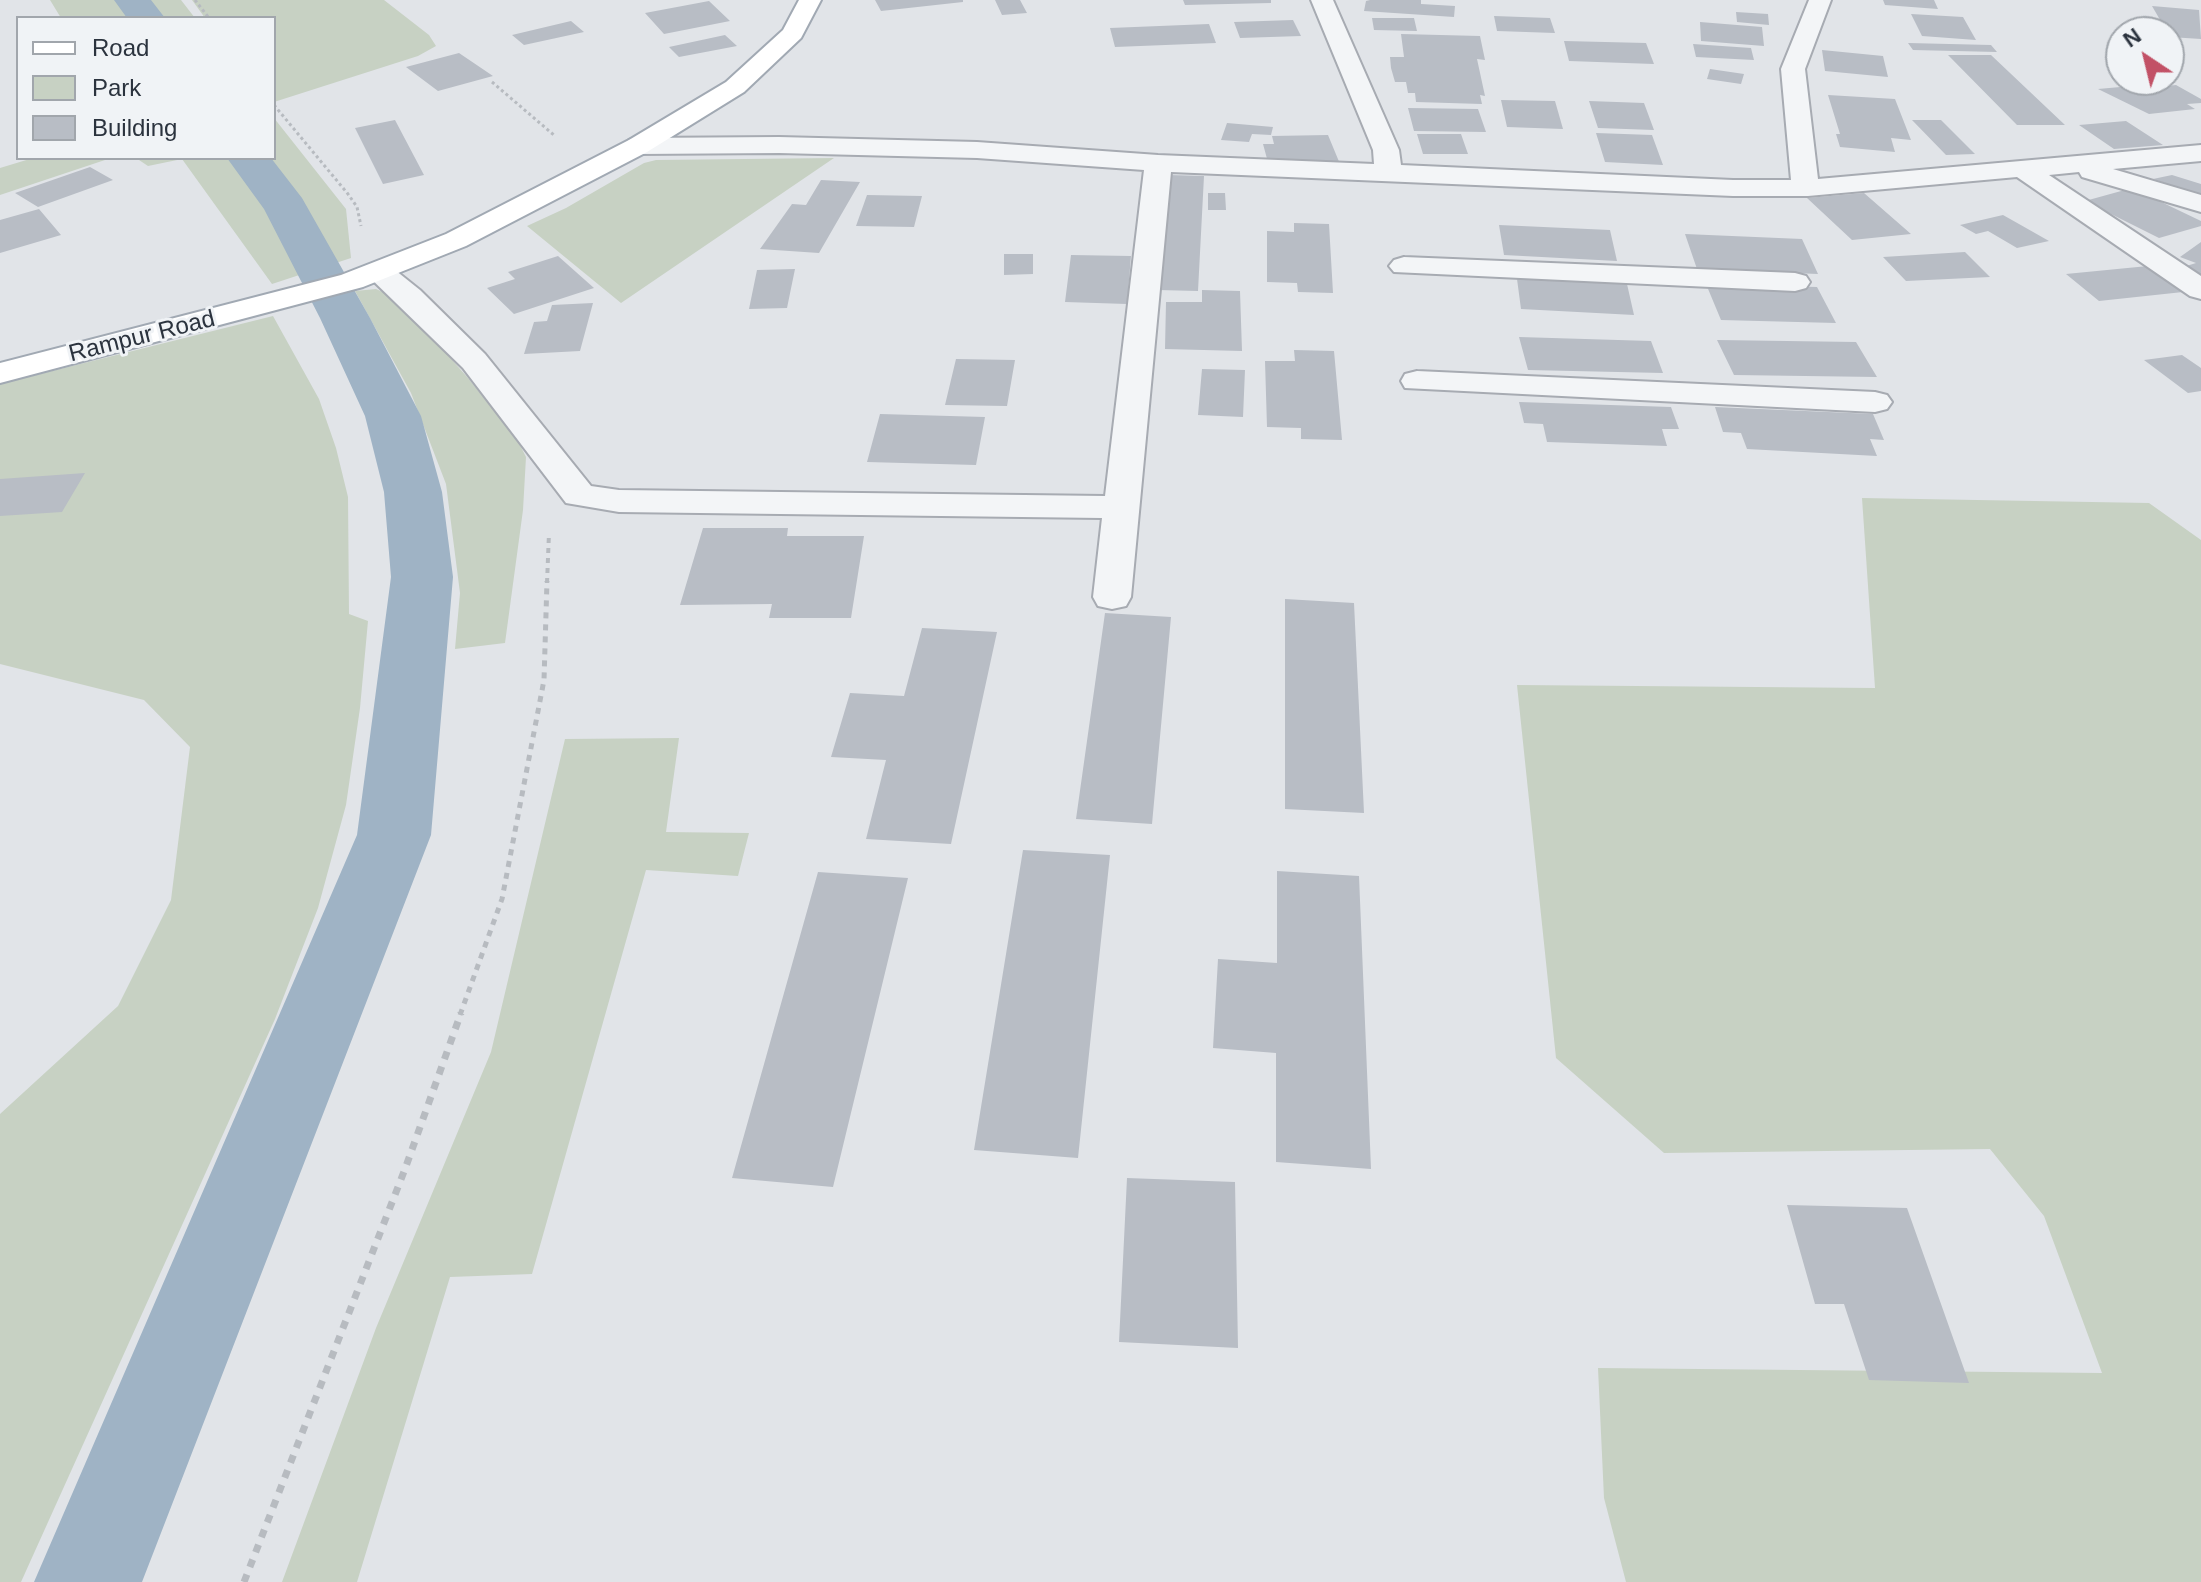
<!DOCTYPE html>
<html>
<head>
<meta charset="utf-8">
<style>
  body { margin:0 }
  #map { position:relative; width:2201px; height:1582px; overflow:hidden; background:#e1e4e8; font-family:Arial,sans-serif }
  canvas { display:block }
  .legend { position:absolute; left:16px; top:16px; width:260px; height:144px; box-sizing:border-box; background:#f0f3f6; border:2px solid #a1a6ac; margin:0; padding:10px 14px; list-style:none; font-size:24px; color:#2b333e }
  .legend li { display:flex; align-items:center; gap:16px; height:40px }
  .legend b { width:40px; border:2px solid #a1a6ac }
  .north { position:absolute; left:2105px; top:16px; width:80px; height:80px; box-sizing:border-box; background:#f0f3f6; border:2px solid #a1a6ac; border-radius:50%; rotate:325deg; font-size:22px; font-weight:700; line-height:32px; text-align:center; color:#2b333e }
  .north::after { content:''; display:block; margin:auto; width:28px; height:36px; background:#c25166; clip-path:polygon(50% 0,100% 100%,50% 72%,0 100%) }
</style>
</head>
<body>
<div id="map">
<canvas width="2201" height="1582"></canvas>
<ul class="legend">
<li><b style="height:10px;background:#fff"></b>Road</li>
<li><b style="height:22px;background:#c7d1c3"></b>Park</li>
<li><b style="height:22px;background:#b8bdc5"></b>Building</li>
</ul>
<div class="north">N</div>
</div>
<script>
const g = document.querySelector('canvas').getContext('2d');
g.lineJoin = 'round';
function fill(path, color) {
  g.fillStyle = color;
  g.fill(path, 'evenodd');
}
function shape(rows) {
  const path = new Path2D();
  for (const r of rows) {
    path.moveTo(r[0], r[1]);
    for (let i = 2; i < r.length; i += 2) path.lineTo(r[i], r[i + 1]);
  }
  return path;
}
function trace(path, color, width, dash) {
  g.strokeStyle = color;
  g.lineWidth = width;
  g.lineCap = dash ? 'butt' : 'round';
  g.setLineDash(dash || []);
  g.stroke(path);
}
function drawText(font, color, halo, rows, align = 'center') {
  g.font = font + ' Arial,sans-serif';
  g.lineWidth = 6;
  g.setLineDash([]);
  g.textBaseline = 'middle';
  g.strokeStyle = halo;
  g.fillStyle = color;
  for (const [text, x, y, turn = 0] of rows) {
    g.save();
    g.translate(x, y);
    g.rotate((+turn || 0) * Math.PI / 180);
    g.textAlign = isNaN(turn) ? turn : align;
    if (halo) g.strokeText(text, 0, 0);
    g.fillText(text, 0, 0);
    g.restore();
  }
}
fill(shape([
  [50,0,181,0,195,18,61,18],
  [192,0,384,0,429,35,436,46,418,56,274,102,274,18,205,18],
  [274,118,346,209,351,258,272,284,182,159,148,166,136,158,274,158],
  [33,158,111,158,0,195,0,168],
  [834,158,621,303,527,226,566,208,644,163,656,160],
  [376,289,398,299,468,378,518,441,526,457,523,510,505,643,455,649,460,593,446,484,411,393,355,291],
  [273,316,319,399,336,448,348,497,349,614,368,621,360,708,346,805,318,908,275,1019,21,1582,0,1582,0,1114,118,1006,171,900,190,747,144,700,0,664,0,384],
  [1862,498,2149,503,2201,540,2201,1582,1626,1582,1604,1498,1598,1368,2102,1373,2044,1216,1990,1149,1664,1153,1556,1058,1517,685,1875,688],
  [679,738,666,832,749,833,738,876,646,870,532,1274,450,1277,357,1582,282,1582,376,1328,491,1052,565,739]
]), '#c7d1c3');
fill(shape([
  [114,0,151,0,165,18,127,18,114,0],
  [227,158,271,158,302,198,370,318,421,416,442,492,453,577,431,835,142,1582,34,1582,357,835,391,577,384,492,365,416,320,318,264,209,227,158]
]), '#9fb3c5');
fill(shape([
  [875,0,963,0,963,2,881,11],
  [995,0,1020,0,1027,13,1002,15],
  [1183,0,1271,0,1271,3,1185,5],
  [1370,0,1421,0,1421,4,1455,6,1454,17,1364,11,1366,1],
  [1883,0,1934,0,1938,9,1885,5],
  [709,1,730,21,664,34,645,13],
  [2152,6,2199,10,2201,39,2170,37],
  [1736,12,1768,14,1769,25,1737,22],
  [1911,14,1963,17,1976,40,1922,36],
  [1494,16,1550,18,1555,33,1497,31],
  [1372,18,1414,18,1417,31,1374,30],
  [1293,20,1301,36,1240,38,1234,22],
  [571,21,584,32,524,45,512,35],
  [1700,22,1762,27,1764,46,1701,41],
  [1209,24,1216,43,1115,47,1110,28],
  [1401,34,1480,36,1485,60,1477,59,1485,96,1480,95,1482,104,1416,102,1415,93,1408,93,1406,82,1395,82,1391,68,1390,57,1404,57],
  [725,35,737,46,679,57,669,47],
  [1564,41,1646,43,1654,64,1569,61],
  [1908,43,1991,45,1997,52,1913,50],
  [1693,44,1751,48,1754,60,1696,57],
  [1822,50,1883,56,1888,77,1825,71],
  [459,53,493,76,438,91,406,67],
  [1948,55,1991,55,2065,125,2017,125],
  [1710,69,1744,74,1741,84,1707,79],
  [2154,84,2159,87,2176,85,2201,99,2201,103,2187,104,2195,109,2149,114,2098,89],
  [1828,95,1895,99,1911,140,1891,138,1895,152,1840,147,1836,134,1840,134],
  [1501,100,1555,101,1563,129,1507,127],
  [1589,101,1644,103,1654,130,1598,128],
  [1408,108,1478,109,1486,132,1414,131],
  [395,120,424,175,383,184,355,128],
  [1912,120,1941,120,1975,154,1946,155],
  [2126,121,2163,145,2114,149,2079,125],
  [1227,123,1273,127,1271,135,1252,134,1249,142,1221,140],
  [1596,133,1652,135,1663,165,1605,162],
  [1417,134,1461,134,1468,154,1423,154],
  [1328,135,1340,164,1269,166,1263,144,1274,144,1272,136],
  [90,167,113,180,38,207,15,193],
  [1169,175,1204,176,1198,291,1158,290],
  [2172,175,2201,184,2201,195,2153,179],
  [821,180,860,182,819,253,760,249,792,204,806,205],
  [2132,188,2201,221,2201,226,2159,238,2085,201],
  [1208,193,1225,193,1226,210,1208,210],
  [1864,193,1911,234,1852,240,1807,198],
  [867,195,922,196,914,227,856,226],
  [39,209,61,235,0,253,0,220],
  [2003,215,2019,224,2049,241,2017,248,1988,231,1976,234,1960,225],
  [1294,223,1329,224,1333,293,1298,292,1297,283,1267,282,1267,231,1294,232],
  [1499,225,1610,230,1617,261,1504,255],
  [1685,234,1802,239,1818,274,1697,269],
  [2201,242,2201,276,2180,268,2196,263,2180,257],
  [1965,252,1990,277,1906,281,1883,257],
  [1004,254,1033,254,1033,274,1004,275],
  [1071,255,1131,256,1127,304,1065,302],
  [558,256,594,288,514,314,487,288,515,279,508,272],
  [2148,266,2183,292,2099,301,2066,274],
  [795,269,787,308,749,309,757,270],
  [1517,279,1627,284,1634,315,1521,309],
  [1706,284,1817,287,1836,323,1721,320],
  [1202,290,1240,291,1242,351,1165,349,1166,302,1202,302],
  [593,303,580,351,524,354,534,322,547,321,552,305],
  [1519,337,1651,341,1663,373,1528,370],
  [1717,340,1856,342,1877,377,1734,375],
  [1294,350,1334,351,1342,440,1301,439,1301,428,1267,427,1265,361,1295,361],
  [2182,355,2201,368,2201,391,2188,393,2144,360],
  [956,359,1015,360,1007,406,945,405],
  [1202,369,1245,370,1243,417,1198,415],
  [1519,402,1671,407,1679,429,1662,429,1667,446,1547,442,1543,424,1524,423],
  [1715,407,1873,414,1884,440,1870,439,1877,456,1747,449,1741,433,1723,432],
  [880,414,985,417,976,465,867,462],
  [85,473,62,512,0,516,0,479],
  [703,528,788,528,787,536,864,536,851,618,769,618,772,604,680,605],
  [1285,599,1354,603,1364,813,1285,809],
  [1105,613,1171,617,1152,824,1076,819],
  [922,628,997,632,951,844,866,839,886,760,831,757,850,693,904,696],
  [1023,850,1110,855,1078,1158,974,1150],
  [1277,871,1359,876,1371,1169,1276,1162,1276,1053,1213,1048,1218,959,1277,963],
  [818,872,908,878,833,1187,732,1178],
  [1127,1178,1235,1182,1238,1348,1119,1342],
  [1787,1205,1907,1208,1969,1383,1869,1380,1844,1304,1815,1304]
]), '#b8bdc5');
const minor = shape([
  [1311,0,1333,0,1399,150,1401,165,1733,180,1791,180,1781,69,1809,0,1831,0,1805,69,1818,179,2201,145,2201,161,2113,169,2201,195,2201,212,2082,177,2079,172,2049,175,2201,276,2201,299,2190,296,2017,177,1808,196,1733,196,1171,172,1131,597,1126,606,1112,609,1098,606,1093,597,1102,518,619,512,566,503,463,368,364,272,368,266,379,263,390,266,420,290,485,354,591,486,619,490,1105,496,1144,170,977,158,779,153,638,154,629,152,625,146,629,140,638,138,779,137,977,142,1158,155,1374,164,1373,150,1311,0],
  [1404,257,1795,273,1806,276,1810,282,1806,288,1795,291,1394,272,1389,266,1394,260,1404,257],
  [1417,371,1875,392,1887,395,1892,402,1887,409,1875,412,1405,388,1401,381,1405,374,1417,371]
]);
const major = shape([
  [799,0,821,0,801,38,744,92,647,152,466,246,363,287,0,383,0,363,341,275,446,234,629,140,726,82,783,30,799,0]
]);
trace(minor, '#a7abb2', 4);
trace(major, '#a1a9b3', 4);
trace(shape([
  [195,0,209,18],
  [492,82,555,136],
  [274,105,348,194,357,207,361,226]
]), '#b7bbc0', 3, [3, 3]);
trace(shape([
  [547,583,549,533]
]), '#b7bbc0', 4, [5, 5]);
trace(shape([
  [460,1015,502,899,544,680,547,581]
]), '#b7bbc0', 5, [6, 6]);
trace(shape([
  [244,1582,405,1169,461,1013]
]), '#b7bbc0', 7, [8, 8]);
fill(minor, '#f3f5f7');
fill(major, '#fff');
drawText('24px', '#2b333e', '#f0f3f6', [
  ["Rampur Road",142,337,-14]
]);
</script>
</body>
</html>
